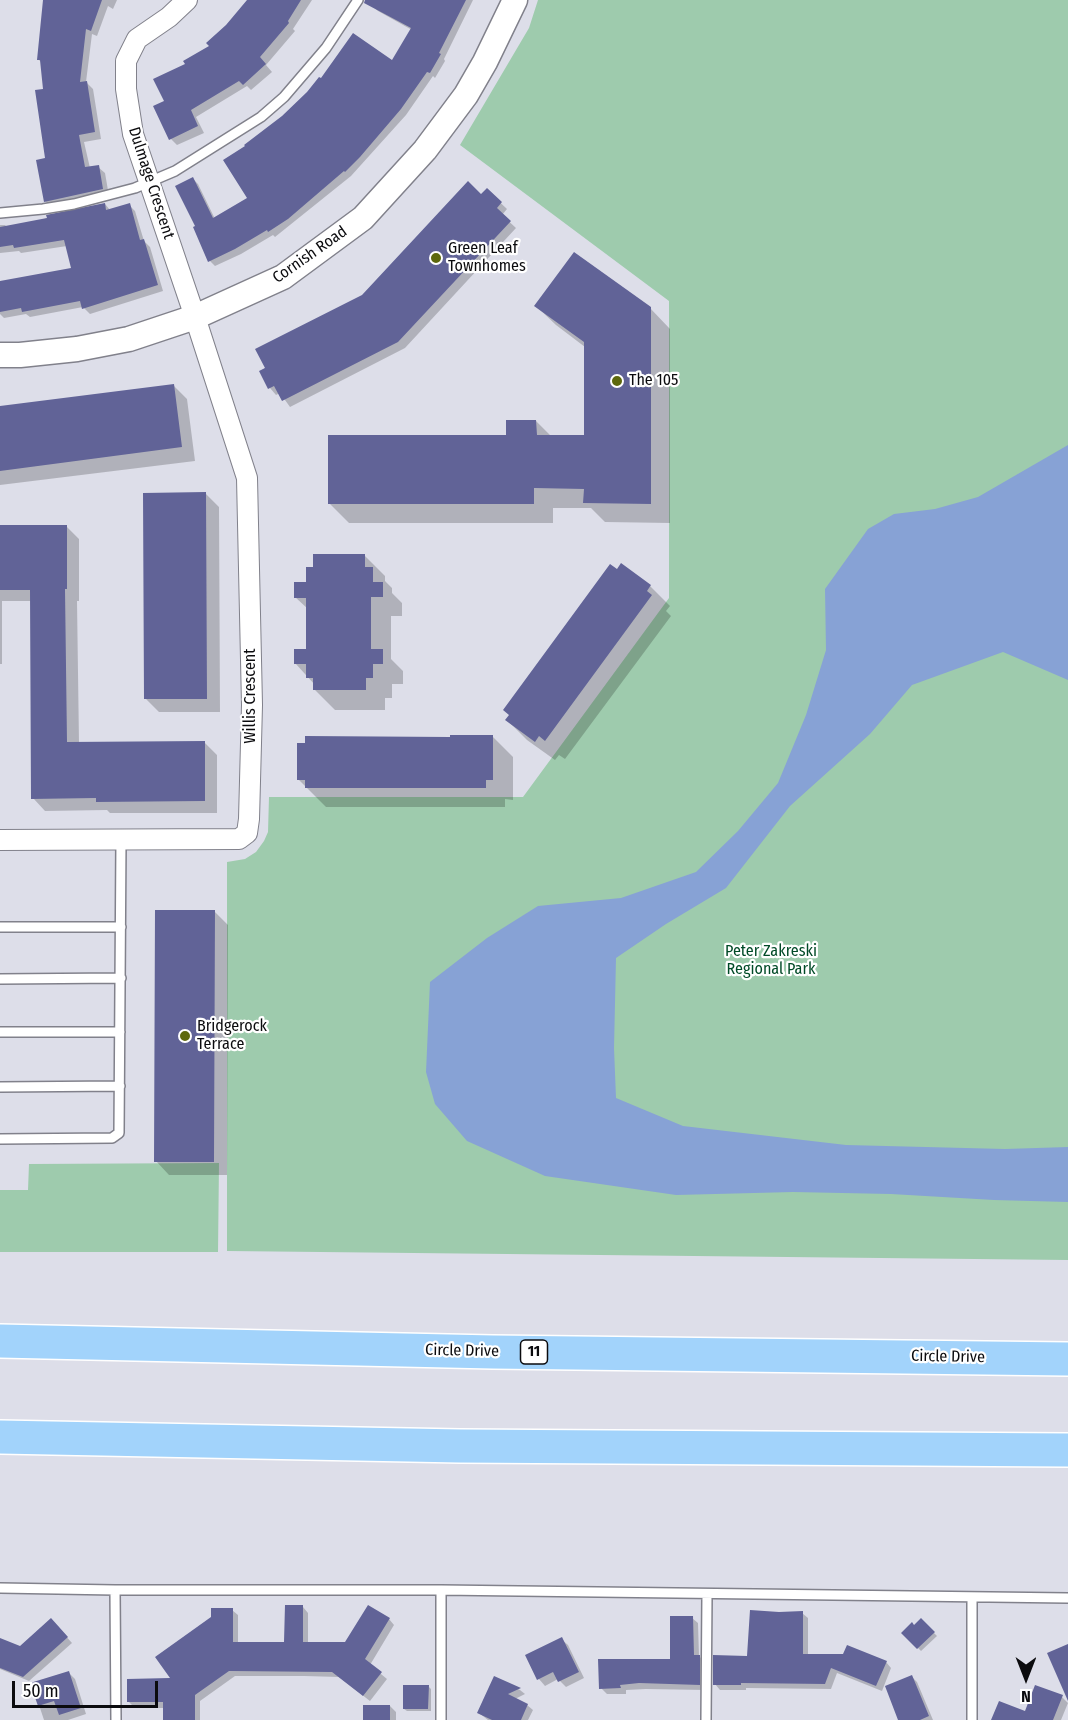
<!DOCTYPE html>
<html>
<head>
<meta charset="utf-8">
<style>
  body { margin:0 }
  #map { position:relative; width:1068px; height:1720px; overflow:hidden; background:#dddee9; font-family:"Fira Sans Condensed",sans-serif }
  canvas { display:block }
  .north { position:absolute; left:996px; top:1648px; width:60px; height:60px; -webkit-text-stroke:4px #fff; paint-order:stroke; rotate:180deg; font-size:16px; font-weight:700; line-height:24px; text-align:center; color:#0b0b0e }
  .north::after { content:''; display:block; margin:auto; width:21px; height:27px; background:#0b0b0e; clip-path:polygon(50% 0,100% 100%,50% 72%,0 100%) }
  .scale { position:absolute; left:12px; top:1681px; width:146px; height:27px; box-sizing:border-box; border:3px solid #0b0b0e; border-top:0; padding-left:8px; font-size:18px; line-height:21px; white-space:nowrap; color:#0b0b0e; -webkit-text-stroke:4px #fff; paint-order:stroke }
</style>
</head>
<body>
<div id="map">
<canvas width="1068" height="1720"></canvas>
<div class="north">N</div>
<div class="scale">50 m</div>
</div>
<script>
const g = document.querySelector('canvas').getContext('2d');
g.lineJoin = 'round';
function fill(path, color) {
  g.fillStyle = color;
  g.fill(path, 'evenodd');
}
function shape(rows) {
  const path = new Path2D();
  for (const r of rows) {
    path.moveTo(r[0], r[1]);
    for (let i = 2; i < r.length; i += 2) path.lineTo(r[i], r[i + 1]);
  }
  return path;
}
function trace(path, color, width, dash) {
  g.strokeStyle = color;
  g.lineWidth = width;
  g.lineCap = dash ? 'butt' : 'round';
  g.setLineDash(dash || []);
  g.stroke(path);
}
function drawText(font, color, halo, rows, align = 'center') {
  g.font = font + ' "Fira Sans Condensed",sans-serif';
  g.lineWidth = 4.5;
  g.setLineDash([]);
  g.textBaseline = 'middle';
  g.strokeStyle = halo;
  g.fillStyle = color;
  for (const [text, x, y, turn = 0] of rows) {
    g.save();
    g.translate(x, y);
    g.rotate((+turn || 0) * Math.PI / 180);
    g.textAlign = isNaN(turn) ? turn : align;
    if (halo) g.strokeText(text, 0, 0);
    g.fillText(text, 0, 0);
    g.restore();
  }
}
fill(shape([
  [538,0,1068,0,1068,1260,227,1251,227,862,245,859,256,852,264,841,268,832,269,797,523,797,669,598,669,301,460,145,529,28],
  [219,1163,218,1252,0,1252,0,1190,28,1190,29,1164]
]), '#9ecbad');
fill(shape([
  [1068,445,1068,680,1003,652,912,685,870,734,790,806,726,888,666,924,616,958,614,1048,616,1098,683,1126,846,1145,1005,1149,1068,1147,1068,1202,994,1200,891,1194,793,1192,676,1195,545,1176,467,1141,435,1104,426,1072,430,982,487,938,538,906,621,898,696,872,738,831,778,783,806,715,826,650,825,589,868,529,894,514,935,509,978,497]
]), '#87a2d5');
fill(shape([
  [46,0,117,0,113,9,108,6,97,36,92,34,86,82,93,89,101,139,84,142,90,168,98,167,105,173,109,196,52,208,45,201,47,159,44,91,42,63,38,59],
  [249,0,312,0,293,29,295,31,266,65,272,72,251,90,247,86,196,117,204,133,177,145,171,139,166,102,187,65,211,47],
  [375,0,473,0,444,59,445,61,435,78,433,76,406,115,351,176,275,237,273,235,241,254,215,266,210,261,197,227,193,179,198,184,215,219,249,198,392,62,412,30,378,11,372,6],
  [487,190,507,209,502,215,516,228,405,348,290,407,280,393,276,395,270,388,261,371,363,296],
  [105,204,110,210,129,205,135,211,144,241,150,247,163,291,90,314,83,307,30,317,26,314,4,318,0,314,0,283,73,270,67,246,21,253,19,251,0,253,0,225,5,225,8,228],
  [536,306,650,308,670,329,670,523,605,522,591,508,553,508,553,523,349,523,329,503,508,437,536,421,551,436,585,436,585,347,556,325],
  [174,386,187,399,195,461,0,485,0,408],
  [206,494,219,507,220,712,159,712,146,699],
  [0,527,67,527,79,539,79,601,77,601,79,743,204,742,217,755,217,813,110,813,107,810,45,811,33,798,31,601,2,601,2,664,0,664],
  [365,556,385,576,385,581,392,588,392,593,402,603,402,616,391,616,391,659,403,671,403,684,392,684,392,698,385,698,385,710,335,710,315,690,315,685,295,663,308,651,308,609,295,597,308,584],
  [650,586,670,606,666,611,671,616,565,759,559,755,555,760,527,740,507,720],
  [493,737,513,757,513,800,505,799,505,807,326,807,298,779,306,745],
  [214,911,228,925,227,1175,169,1175,156,1161],
  [303,1607,308,1613,308,1644,346,1644,389,1619,394,1625,370,1665,387,1679,370,1701,339,1677,304,1676,235,1676,200,1701,200,1720,164,1720,164,1708,135,1708,129,1702,173,1680,232,1610,238,1615,238,1643,286,1643],
  [802,1613,808,1618,808,1656,886,1662,891,1668,882,1691,837,1673,831,1689,746,1688,746,1690,720,1690,715,1684],
  [692,1618,698,1623,699,1656,705,1662,705,1690,646,1689,626,1690,626,1694,607,1694,601,1688,672,1660],
  [921,1620,937,1636,921,1651,903,1633,914,1627],
  [56,1625,72,1643,29,1681,0,1669,0,1640,20,1647],
  [561,1639,568,1645,584,1678,566,1687,558,1679,545,1686,539,1679,527,1655],
  [68,1672,75,1679,86,1714,68,1720,44,1720,32,1684],
  [912,1677,917,1682,933,1720,900,1720],
  [495,1678,520,1690,525,1694,515,1699,527,1705,533,1710,528,1720,488,1720,479,1713],
  [428,1686,431,1689,431,1711,407,1711,404,1709],
  [1062,1697,1068,1703,1061,1720,997,1720,1026,1713],
  [390,1706,396,1712,396,1720,365,1720]
]), '#0003');
fill(shape([
  [43,0,102,0,91,31,86,29,80,82,87,81,95,132,79,135,85,167,99,165,103,189,44,202,36,160,45,158,35,90,43,89,40,60,37,60],
  [247,0,301,0,288,21,289,23,260,57,266,64,243,85,239,81,191,110,198,126,169,140,153,106,164,101,153,79,185,64,183,61,209,46,206,43,226,25],
  [365,0,466,0,439,53,441,54,430,73,427,72,401,109,360,157,345,172,344,171,288,219,268,232,267,230,235,249,208,262,193,227,195,226,175,186,193,177,213,218,247,198,223,160,245,146,244,145,282,116,307,92,319,77,321,78,353,33,392,60,411,28,364,3],
  [468,181,481,194,487,188,502,202,497,208,511,221,398,342,282,401,274,386,268,389,259,371,265,368,255,349,362,295],
  [105,203,106,210,130,203,140,240,144,239,158,285,82,309,80,301,22,312,21,308,0,312,0,281,71,268,64,240,14,248,13,245,0,247,0,227,47,218,46,215],
  [574,252,651,307,651,504,583,503,584,489,534,488,534,504,328,504,328,435,506,435,506,420,536,420,537,435,584,435,584,342,534,306],
  [174,384,182,447,0,471,0,406],
  [206,492,207,699,144,699,143,493],
  [0,525,67,525,67,589,65,589,67,742,205,741,205,801,96,802,96,798,31,799,30,590,0,590],
  [313,554,365,554,365,567,373,567,373,582,383,582,383,597,371,597,371,649,383,649,383,664,373,664,373,678,366,678,366,690,313,690,313,678,306,678,306,664,294,664,294,649,306,649,306,598,294,598,294,582,306,582,306,567,313,567],
  [621,563,651,585,647,591,652,595,545,741,539,736,535,742,505,720,509,715,503,710,610,564,617,569],
  [450,735,493,735,493,780,486,780,486,788,305,788,305,780,297,780,297,743,305,743,305,736,450,737],
  [155,910,215,910,214,1162,154,1162],
  [285,1605,303,1605,303,1642,345,1642,368,1605,390,1618,365,1659,382,1672,363,1696,332,1672,229,1671,195,1695,195,1720,163,1720,163,1702,127,1702,127,1679,170,1678,155,1657,211,1617,211,1608,233,1608,233,1642,284,1642],
  [750,1610,779,1612,803,1611,803,1654,843,1654,847,1645,887,1661,876,1686,831,1668,825,1684,741,1683,741,1685,713,1685,713,1655,747,1656],
  [670,1616,693,1616,694,1655,700,1655,700,1685,639,1683,620,1685,621,1688,599,1689,598,1659,670,1659],
  [51,1618,68,1637,23,1677,0,1668,0,1638,20,1646],
  [921,1618,935,1632,917,1649,901,1633,912,1622,914,1625],
  [562,1637,579,1672,558,1682,553,1672,537,1680,525,1655],
  [1068,1644,1068,1701,1047,1653],
  [69,1671,81,1708,59,1715,54,1701,38,1706,30,1683],
  [912,1675,929,1716,920,1720,898,1720,885,1686],
  [494,1676,521,1688,508,1694,528,1704,521,1720,492,1720,477,1713],
  [403,1685,429,1685,428,1709,403,1709],
  [1035,1685,1063,1695,1053,1720,991,1720,999,1701,1025,1711],
  [363,1705,390,1705,390,1720,363,1720]
]), '#616397');
const service = shape([
  [0,213,43,209,74,204,135,188,175,171,261,117,284,97,326,48,358,0],
  [0,927,121,927],
  [0,979,121,978],
  [0,1032,120,1032],
  [0,1087,120,1086],
  [0,1139,112,1138,119,1133,121,839],
  [0,1588,115,1590,441,1590,1068,1598],
  [115,1590,116,1720],
  [441,1590,441,1720],
  [706,1720,707,1594],
  [972,1720,972,1597]
]);
const minor = shape([
  [0,840,239,839,247,833,249,819,252,705,247,478,195,317,133,134,126,89,126,61,137,39,169,17,187,0]
]);
const tertiary = shape([
  [0,355,20,355,77,349,129,339,195,317,283,277,363,218,425,150,466,95,485,62,515,0]
]);
const motorway = shape([
  [0,1341,493,1352,1068,1359],
  [0,1437,460,1446,1068,1450]
]);
trace(service, '#81818b', 12);
trace(minor, '#81818b', 22);
trace(tertiary, '#81818b', 27);
trace(motorway, '#fff', 36);
trace(service, '#fff', 9);
trace(minor, '#fff', 20);
trace(tertiary, '#fff', 24);
trace(motorway, '#a2d3fb', 33);
for (const [x, y, r, color] of [
  [436,258,6,"#5d680d"],
  [617,381,6,"#5d680d"],
  [185,1036,6,"#5d680d"]
]) {
  const dot = new Path2D();
  dot.arc(x, y, r, 0, 2 * Math.PI);
  g.fillStyle = color;
  g.fill(dot);
  trace(dot, '#fff', 2);
}
for (const [x, y, w] of [
  [534,1352,27]
]) {
  const box = new Path2D();
  box.roundRect(x - w / 2, y - 12, w, 24, 4.5);
  g.fillStyle = '#fff';
  g.fill(box);
  trace(box, '#0b0b0e', 1.5);
}
drawText('bold 15px', '#0b0b0e', null, [
  ["11",534,1352]
]);
drawText('16px', '#0b0b0e', '#fff', [
  ["Dulmage Crescent",151,183,72],
  ["Cornish Road",310,255,-35],
  ["Willis Crescent",251,696,-90],
  ["Circle Drive",462,1351,1],
  ["Circle Drive",948,1357,1]
]);
drawText('16px', '#0b0b0e', '#fff', [
  ["Green Leaf",448,249],
  ["Townhomes",448,267],
  ["The 105",629,381],
  ["Bridgerock",197,1027],
  ["Terrace",197,1045]
], 'left');
drawText('16px', '#004a27', '#fff', [
  ["Peter Zakreski",771,952],
  ["Regional Park",771,970]
]);
</script>
</body>
</html>
